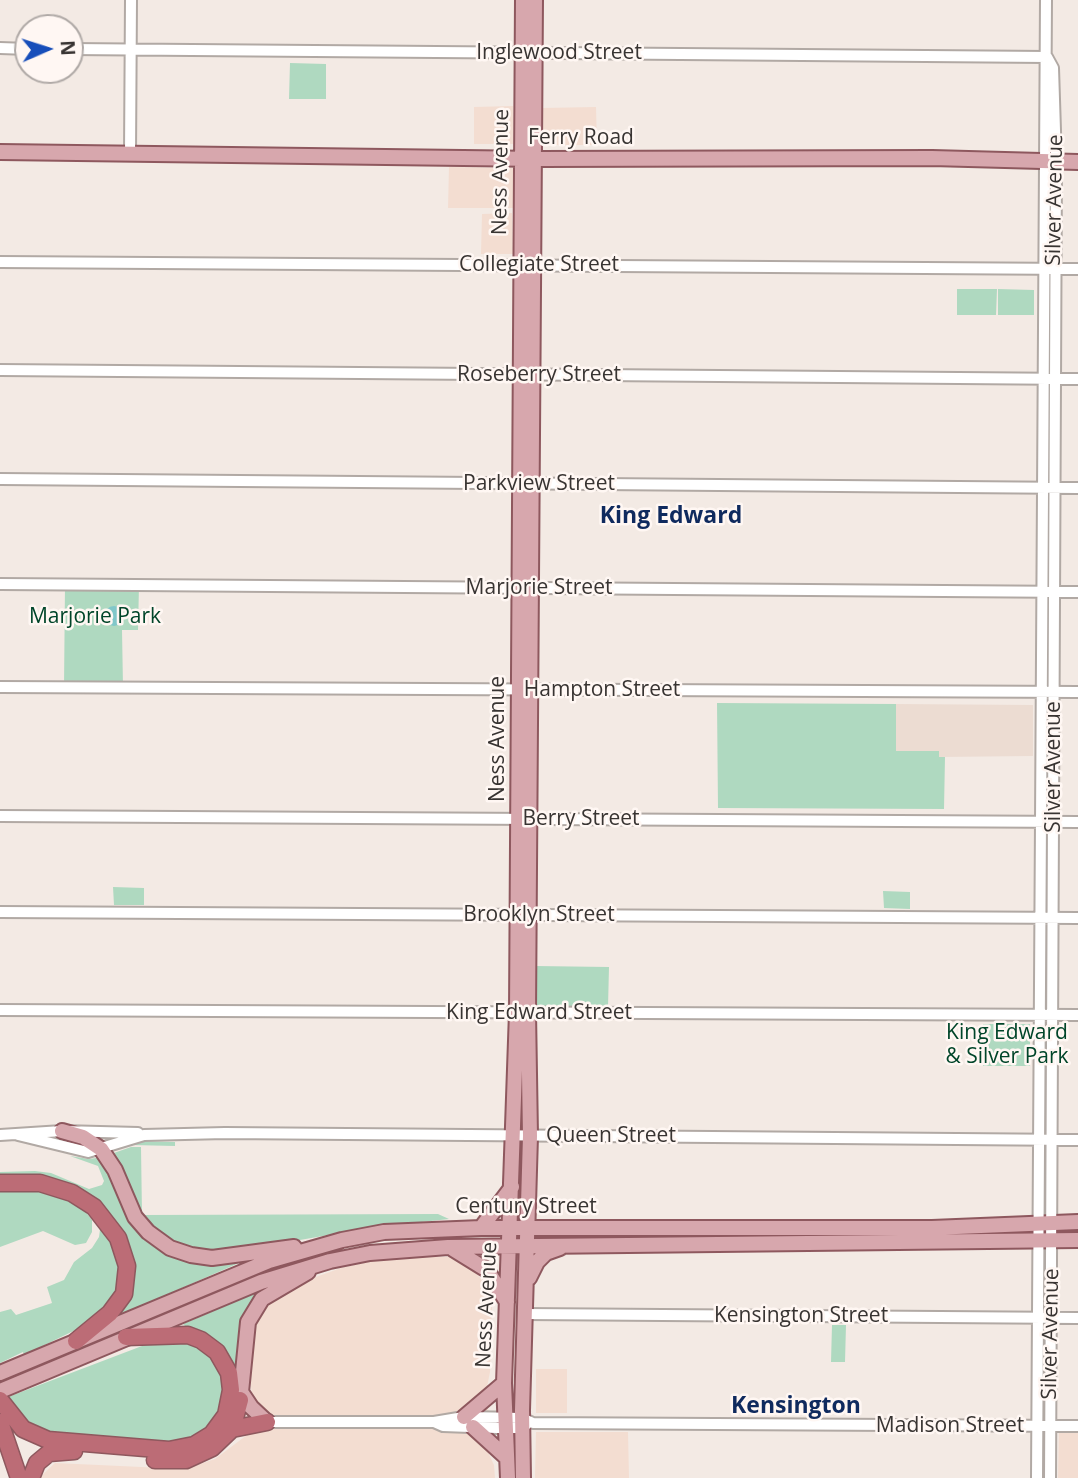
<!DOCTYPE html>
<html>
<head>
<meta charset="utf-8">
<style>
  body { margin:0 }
  #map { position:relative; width:1078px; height:1478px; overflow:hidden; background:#f3eae4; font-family:"Open Sans",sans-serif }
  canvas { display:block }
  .north { position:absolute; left:14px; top:14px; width:70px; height:70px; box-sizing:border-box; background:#fff7f3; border:2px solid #afa9a6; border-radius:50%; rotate:87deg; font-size:19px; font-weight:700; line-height:28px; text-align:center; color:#383432 }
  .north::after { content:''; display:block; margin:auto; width:24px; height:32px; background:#174eba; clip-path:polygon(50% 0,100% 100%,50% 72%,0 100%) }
</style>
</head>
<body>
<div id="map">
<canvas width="1078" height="1478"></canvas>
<div class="north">N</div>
</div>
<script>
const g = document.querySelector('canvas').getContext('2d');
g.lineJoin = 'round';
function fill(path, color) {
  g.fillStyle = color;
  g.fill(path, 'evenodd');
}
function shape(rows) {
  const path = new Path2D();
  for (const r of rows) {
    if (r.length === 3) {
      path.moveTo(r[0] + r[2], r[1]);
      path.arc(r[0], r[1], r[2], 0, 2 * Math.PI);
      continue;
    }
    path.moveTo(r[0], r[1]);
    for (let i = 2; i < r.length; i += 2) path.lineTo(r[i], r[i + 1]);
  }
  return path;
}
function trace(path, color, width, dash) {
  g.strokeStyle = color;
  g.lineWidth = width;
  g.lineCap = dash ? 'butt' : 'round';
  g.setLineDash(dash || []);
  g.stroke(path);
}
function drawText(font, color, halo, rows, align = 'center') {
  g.font = font + ' "Open Sans",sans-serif';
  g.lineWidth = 5;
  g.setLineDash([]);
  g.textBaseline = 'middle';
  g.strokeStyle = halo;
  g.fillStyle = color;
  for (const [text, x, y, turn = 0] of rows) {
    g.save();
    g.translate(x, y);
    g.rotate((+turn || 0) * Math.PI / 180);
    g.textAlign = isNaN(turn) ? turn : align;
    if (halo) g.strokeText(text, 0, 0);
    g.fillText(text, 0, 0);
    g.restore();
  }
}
fill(shape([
  [513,106,513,144,474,144,474,107],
  [596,107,597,145,554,145,543,134,542,108],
  [449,167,513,168,513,208,448,208],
  [512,213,513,254,481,254,482,214],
  [419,1257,452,1257,469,1263,481,1272,478,1276,485,1281,492,1300,490,1372,487,1387,478,1395,492,1415,493,1438,486,1448,494,1465,495,1478,39,1478,55,1463,185,1469,215,1459,255,1429,249,1365,251,1334,260,1312,273,1299,302,1282,341,1268,377,1260],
  [536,1369,567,1369,567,1413,536,1413],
  [1059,1428,1078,1428,1078,1478,1058,1478],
  [536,1432,628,1432,629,1478,535,1478]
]), '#f3ddd1');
fill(shape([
  [896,704,1033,705,1033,756,939,757,939,751,896,751]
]), '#ecdcd2');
fill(shape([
  [290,63,326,64,326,99,289,99],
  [957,289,997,289,996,315,957,315],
  [998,289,1034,290,1034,315,998,315],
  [65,585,139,585,138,630,122,630,123,687,64,687],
  [717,703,896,704,896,751,939,751,939,757,945,757,944,809,718,808],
  [113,887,144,888,144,905,114,905],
  [883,891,910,892,910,909,884,908],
  [535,966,609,967,608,1007,535,1006],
  [983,1024,1030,1024,1030,1066,983,1066],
  [133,1141,175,1142,175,1146,132,1145,109,1150],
  [131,1147,141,1147,142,1215,438,1214,449,1219,375,1227,219,1254,183,1249,143,1223,111,1154],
  [70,1156,89,1159,103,1157,157,1245,239,1259,239,1263,120,1315,117,1311,132,1277,93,1202,0,1180,0,1172,35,1171,51,1173,89,1189,102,1185,104,1181,98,1166],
  [27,1186,79,1203,92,1220,92,1232,86,1243,75,1245,43,1231,0,1247,0,1188],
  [101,1222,118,1246,122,1289,94,1321,24,1355,23,1352,0,1363,0,1312,11,1309,16,1315,52,1303,47,1287,64,1280,74,1262,92,1248,99,1237],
  [270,1287,256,1300,236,1401,211,1440,232,1372,183,1324],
  [832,1325,846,1325,845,1362,831,1362],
  [163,1338,206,1348,226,1379,218,1421,186,1444,39,1435,10,1402,8,1397]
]), '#afd9c0');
fill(shape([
  [114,616,10]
]), '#81c7c9');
const minor = shape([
  [0,48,28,49],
  [70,49,1047,57],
  [1047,57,1053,68,1056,162,1050,1478],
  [130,154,131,0],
  [0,262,1078,269],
  [0,370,1078,379],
  [0,479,1078,488],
  [0,584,1078,592],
  [0,687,1078,692],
  [0,816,1078,822],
  [0,912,1078,918],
  [0,1010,1078,1015],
  [0,1135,62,1131,138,1133],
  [18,1135,88,1152,144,1135,225,1133,1078,1140],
  [524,1314,1078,1318],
  [267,1422,434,1422,464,1417,522,1418,533,1423,1078,1426],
  [434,1422,443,1426,497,1428,522,1428,527,1424],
  [1037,1478,1046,0]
]);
const major = shape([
  [0,152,540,159,932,158,1078,162],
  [62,1131,83,1137,101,1149,115,1170,135,1217,148,1232,170,1248,191,1255,212,1258,294,1247],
  [481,1228,512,1187],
  [453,1249,487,1270,507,1302],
  [529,1278,537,1262,546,1253,560,1248],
  [0,1373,269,1261,342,1240,384,1232,481,1228,932,1228,1078,1222],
  [0,1391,261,1282,330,1261,370,1253,448,1247,1078,1240],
  [464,1417,504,1383],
  [267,1422,251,1407,241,1392,248,1322,262,1299,308,1272],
  [473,1427,506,1457],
  [508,1478,504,1383,517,1012,523,0],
  [523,1478,522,1410,530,1136,528,1012,535,0]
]);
const highway = shape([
  [0,1183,40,1183,72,1193,94,1207,118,1238,127,1266,124,1294,110,1313,76,1341],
  [0,1400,23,1429,48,1440,169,1450,194,1445,212,1434,226,1415,231,1390,229,1373,217,1352,201,1340,188,1335,126,1337],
  [0,1422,19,1478],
  [232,1429,267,1422],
  [155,1460,186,1460,212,1448,232,1429,240,1400],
  [31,1478,37,1463,49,1453,74,1451]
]);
trace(minor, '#b1a9a4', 14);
trace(major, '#8e585e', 18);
trace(highway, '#8e585e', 19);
trace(minor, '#fff', 10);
trace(major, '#d7a7ad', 14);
trace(highway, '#bc6c76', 16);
drawText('21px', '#383432', '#fff7f3', [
  ["Inglewood Street",559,53],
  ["Ferry Road",581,138],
  ["Ness Avenue",501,172,-89],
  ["Silver Avenue",1055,200,-89],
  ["Collegiate Street",539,265],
  ["Roseberry Street",539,375],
  ["Parkview Street",539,484],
  ["Marjorie Street",539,588],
  ["Hampton Street",602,690],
  ["Ness Avenue",498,739,-90],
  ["Silver Avenue",1054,767,-90],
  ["Berry Street",581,819],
  ["Brooklyn Street",539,915],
  ["King Edward Street",539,1013],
  ["Queen Street",611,1136],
  ["Century Street",526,1207],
  ["Ness Avenue",487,1305,-87],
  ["Kensington Street",801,1316],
  ["Silver Avenue",1051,1334,-89],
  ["Madison Street",950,1426]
]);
drawText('21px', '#004529', '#fff7f3', [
  ["Marjorie Park",95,617],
  ["King Edward",1007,1033],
  ["& Silver Park",1007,1057]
]);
drawText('bold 23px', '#0f2a5e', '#fff7f3', [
  ["King Edward",671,516],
  ["Kensington",796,1406]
]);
</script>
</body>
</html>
